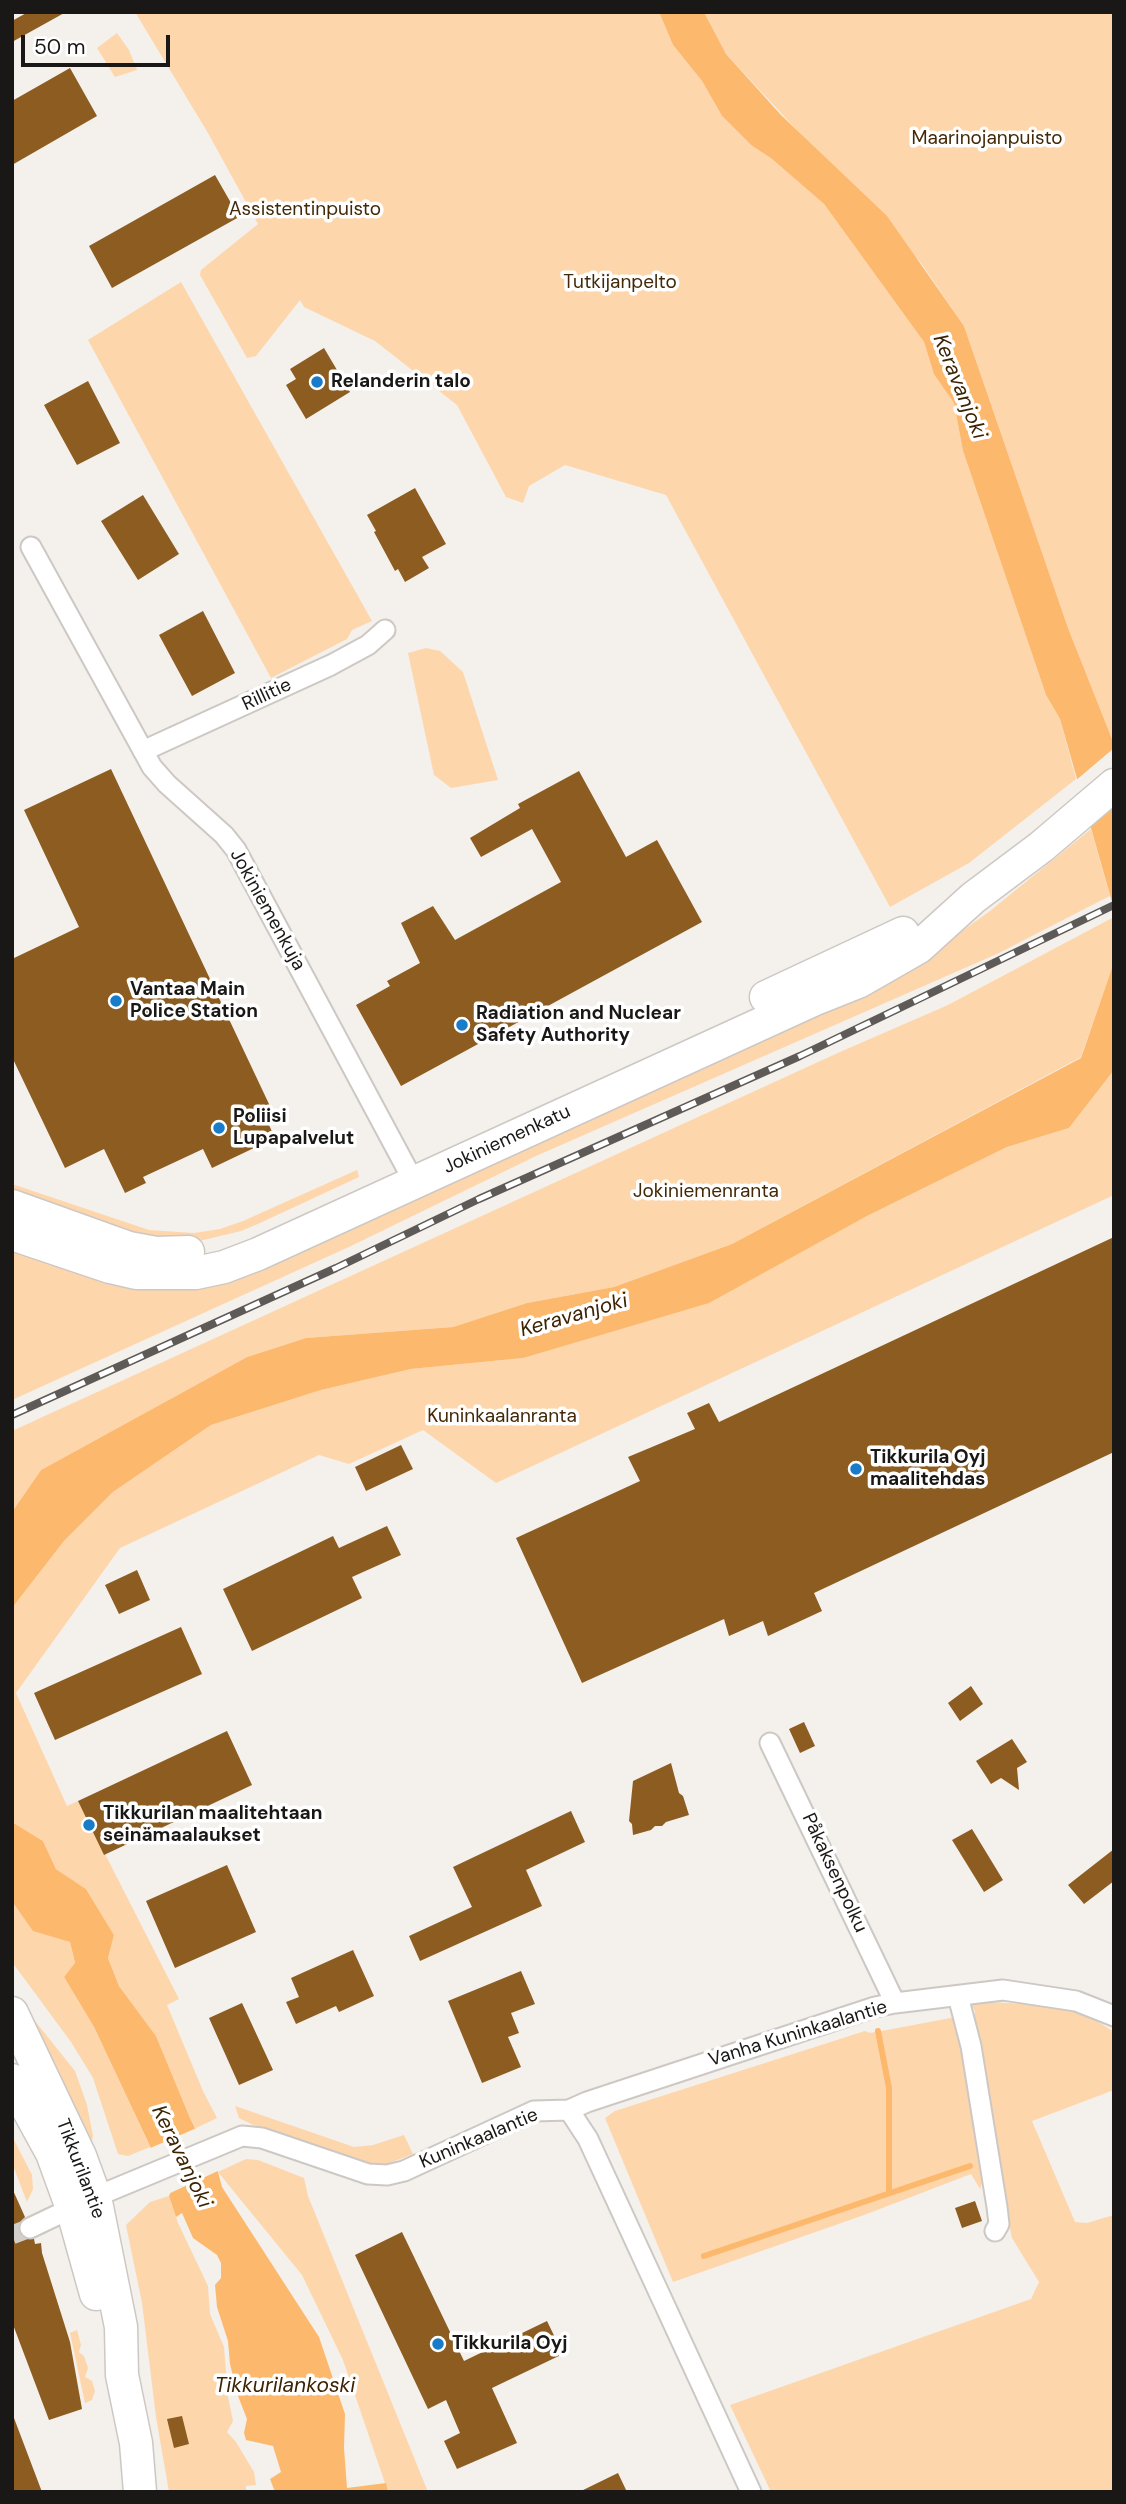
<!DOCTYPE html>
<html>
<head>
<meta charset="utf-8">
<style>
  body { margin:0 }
  #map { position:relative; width:1126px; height:2504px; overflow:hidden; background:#f4f0eb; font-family:"DM Sans",sans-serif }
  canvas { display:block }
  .frame { position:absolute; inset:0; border:14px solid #1a1817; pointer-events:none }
  .scale { position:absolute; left:21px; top:35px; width:149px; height:32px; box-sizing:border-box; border:4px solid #1a1817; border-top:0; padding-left:9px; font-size:21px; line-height:24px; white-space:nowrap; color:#1a1817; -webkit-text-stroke:5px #fff; paint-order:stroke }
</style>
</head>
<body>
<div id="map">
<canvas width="1126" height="2504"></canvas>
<div class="frame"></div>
<div class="scale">50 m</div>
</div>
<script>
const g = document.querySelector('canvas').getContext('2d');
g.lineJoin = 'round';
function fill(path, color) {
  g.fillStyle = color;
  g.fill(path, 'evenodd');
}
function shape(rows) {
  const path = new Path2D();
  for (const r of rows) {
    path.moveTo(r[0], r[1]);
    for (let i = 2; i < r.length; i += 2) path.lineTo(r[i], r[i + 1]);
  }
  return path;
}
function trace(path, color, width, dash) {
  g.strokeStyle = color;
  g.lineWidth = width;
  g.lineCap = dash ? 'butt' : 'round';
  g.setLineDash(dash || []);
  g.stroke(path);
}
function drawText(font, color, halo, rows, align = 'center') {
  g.font = font + ' "DM Sans",sans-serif';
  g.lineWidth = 7;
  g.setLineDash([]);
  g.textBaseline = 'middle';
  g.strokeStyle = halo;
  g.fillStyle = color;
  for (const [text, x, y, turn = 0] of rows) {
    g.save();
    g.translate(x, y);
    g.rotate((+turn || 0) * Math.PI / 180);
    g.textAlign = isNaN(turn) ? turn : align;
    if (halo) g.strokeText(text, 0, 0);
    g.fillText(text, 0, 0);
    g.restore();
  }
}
fill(shape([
  [135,12,659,12,673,45,702,81,722,116,751,145,772,159,824,204,924,342,935,374,954,403,963,451,1046,695,1060,719,1076,779,969,863,890,907,666,495,565,465,529,486,523,503,506,497,457,405,375,341,304,307,300,300,256,356,247,358,200,275,201,270,258,224,208,133],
  [704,12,1114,12,1114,744,1068,628,964,326,921,263,726,54],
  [117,33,129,50,137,70,115,77,97,48],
  [181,282,372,621,352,630,347,639,271,678,88,340],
  [426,648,440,651,463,672,498,780,451,788,434,775,408,653],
  [1091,829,1110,896,1094,904,999,953,536,1156,351,1246,12,1400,12,1246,189,1286,947,942,990,911],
  [1114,917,1114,962,1081,1057,732,1244,614,1287,527,1303,453,1327,306,1338,247,1357,41,1470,12,1512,12,1431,840,1052,948,1005],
  [1114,1070,1114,1195,496,1483,423,1430,349,1464,319,1455,120,1548,16,1693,67,1806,78,1801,179,1999,167,2005,203,2091,217,2118,196,2128,190,2118,156,2036,119,1986,108,1958,114,1935,86,1889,56,1869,43,1841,12,1822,12,1608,64,1541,113,1492,211,1425,321,1390,411,1369,523,1358,865,1217,1007,1147,1069,1128],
  [357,1170,359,1177,260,1223,241,1231,191,1243,143,1238,12,1194,12,1184,149,1230,194,1233,220,1229,243,1221],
  [12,1901,59,1938,70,1942,75,1964,64,1977,94,2027,150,2147,128,2156,118,2154,93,2078,71,2042,12,1962],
  [970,2001,1045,2005,1086,2014,1114,2032,1114,2090,1032,2121,1075,2222,1087,2223,1114,2215,1114,2492,771,2492,730,2405,1031,2299,1039,2282,1012,2238,996,2163,974,2022,975,2011],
  [23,2006,75,2071,87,2105,93,2136,91,2144],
  [956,2017,984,2178,980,2189,971,2174,864,2215,673,2282,605,2118,615,2111,865,2031,870,2033,887,2030],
  [235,2106,354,2147,373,2145,404,2135,413,2154,387,2164,365,2164,272,2130,253,2125,239,2118],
  [12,2136,32,2175,33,2189,27,2202,12,2163],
  [246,2159,258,2160,304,2178,308,2196,428,2492,388,2492,343,2360,302,2275,218,2172],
  [169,2196,178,2223,208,2286,210,2314,224,2347,228,2397,233,2421,227,2432,236,2442,254,2472,256,2485,246,2486,246,2492,169,2492,156,2417,142,2303,126,2225,150,2202],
  [77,2330,81,2345,79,2352,84,2356,88,2368,85,2377,92,2381,95,2391,92,2400,85,2403,70,2333]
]), '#fed6ac');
fill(shape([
  [659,12,704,12,726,54,781,115,887,216,964,326,1068,628,1114,744,1114,909,1060,719,1046,695,963,451,954,403,934,374,924,342,824,204,772,159,751,145,722,116,702,81,673,45],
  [1114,962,1114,1070,1069,1128,1007,1147,865,1217,709,1303,523,1358,411,1369,321,1390,211,1425,113,1492,64,1541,12,1608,12,1512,41,1470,247,1357,306,1338,453,1327,527,1303,614,1287,732,1244,1081,1058],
  [12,1822,43,1841,56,1869,86,1889,114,1935,108,1958,119,1986,156,2036,190,2118,218,2172,222,2187,319,2337,345,2414,344,2448,347,2488,386,2483,388,2492,275,2492,270,2479,281,2472,273,2446,246,2440,244,2433,247,2419,238,2396,230,2364,228,2341,217,2307,215,2285,221,2278,221,2263,217,2255,193,2238,182,2213,176,2217,169,2196,171,2191,94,2027,64,1977,75,1963,70,1942,33,1931,12,1901]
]), '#fcb96e');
fill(shape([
  [1114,748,1114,807,1087,829,1074,782],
  [199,2127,220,2170,166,2195,167,2191,148,2149]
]), '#f4f0eb');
trace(shape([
  [878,2031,889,2088,889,2193],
  [704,2256,970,2166]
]), '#fcb96e', 6);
fill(shape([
  [28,12,66,12,12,42,12,21],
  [70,68,97,116,12,165,12,101],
  [215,175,239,217,112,288,89,246],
  [324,348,350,392,306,419,286,385,296,379,290,369],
  [88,381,120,443,77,465,44,405],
  [415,488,446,544,422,557,429,568,405,582,398,569,395,571,374,532,376,531,367,515],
  [143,495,179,554,138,580,101,521],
  [203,611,235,673,192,696,159,635],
  [111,769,277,1121,269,1125,275,1138,212,1168,203,1149,143,1177,146,1183,125,1193,104,1149,65,1168,12,1057,12,959,79,927,24,810],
  [579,771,626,857,657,840,702,922,401,1086,356,1005,390,986,387,981,420,963,401,923,433,906,455,940,561,882,532,829,481,857,470,838,520,808,518,804],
  [1114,1237,1114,1452,814,1593,822,1611,768,1636,763,1621,729,1636,724,1619,582,1683,516,1538,640,1481,628,1457,695,1429,687,1413,709,1403,719,1422],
  [401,1445,413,1469,366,1491,355,1467],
  [387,1526,401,1555,352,1577,362,1598,252,1651,223,1589,333,1536,339,1548],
  [137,1570,150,1600,119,1614,105,1585],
  [181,1627,202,1674,55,1740,34,1693],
  [971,1686,983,1704,960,1721,948,1703],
  [804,1722,815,1746,800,1753,789,1729],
  [227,1731,252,1785,104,1855,78,1801],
  [1012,1739,1027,1762,1017,1768,1019,1790,1001,1778,991,1784,976,1761],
  [671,1763,679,1793,683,1796,689,1815,666,1822,662,1826,655,1826,651,1830,633,1835,632,1824,629,1821,633,1781],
  [571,1811,585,1842,526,1870,542,1906,420,1961,409,1936,472,1907,453,1867],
  [972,1829,1003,1880,984,1892,952,1840],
  [1114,1849,1114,1881,1084,1904,1068,1885],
  [227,1865,256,1932,175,1968,146,1901],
  [353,1950,374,1996,339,2012,336,2006,296,2024,286,2002,299,1997,291,1978],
  [521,1971,535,2004,511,2013,519,2033,508,2037,521,2067,482,2083,448,2001],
  [242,2003,273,2070,239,2085,209,2018],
  [12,2188,25,2217,18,2226,19,2234,24,2238,34,2239,35,2244,41,2243,42,2253,70,2342,82,2409,49,2420,12,2322],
  [975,2201,982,2221,962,2228,955,2208],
  [402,2232,464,2361,547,2321,563,2354,492,2388,517,2443,457,2469,444,2441,460,2433,446,2400,428,2409,355,2255],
  [182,2416,189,2444,174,2448,167,2419],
  [14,2418,42,2492,12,2492],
  [618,2473,627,2492,579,2492]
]), '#8c5c21');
trace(shape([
  [12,2235,30,2228]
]), '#d3d0cb', 19, [19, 10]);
const street = shape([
  [31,547,152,767,167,784,224,835,236,850,414,1182],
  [143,751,331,665,368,645,385,630],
  [770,1743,895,2003],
  [958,1996,971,2046,997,2207,999,2224,995,2231],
  [569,2110,588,2139,751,2492],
  [30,2228,95,2197,242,2136,262,2138,368,2174,387,2175,404,2171,534,2111,569,2110,587,2102,875,2007,895,2003,1003,1990,1076,2001,1114,2016]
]);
const primary = shape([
  [766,997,903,933],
  [12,1206,129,1248,156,1253,188,1252],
  [12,1234,110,1267,136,1273,196,1273,224,1267,258,1254,813,1000,858,982,919,947,973,898,1041,847,1114,785],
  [12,2013,80,2156,95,2197,121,2327,122,2375,136,2443,140,2492],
  [12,2080,52,2153,72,2208,96,2294]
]);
trace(street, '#cdc8c4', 23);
trace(primary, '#cdc8c4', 35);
trace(street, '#fff', 19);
trace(primary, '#fff', 32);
const rail = shape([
  [12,1415,336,1268,479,1199,800,1056,1114,905]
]);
trace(rail, '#5d5a58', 8);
trace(rail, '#fff', 5, [16]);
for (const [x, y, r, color] of [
  [317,382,7,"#187cc8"],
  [116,1001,7,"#187cc8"],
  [462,1025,7,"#187cc8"],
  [219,1128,7,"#187cc8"],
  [856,1469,7,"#187cc8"],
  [89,1825,7,"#187cc8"],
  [438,2344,7,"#187cc8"]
]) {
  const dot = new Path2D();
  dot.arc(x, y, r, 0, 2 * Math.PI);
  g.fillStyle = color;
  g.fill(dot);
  trace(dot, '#fff', 2.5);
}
drawText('19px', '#432907', '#fff', [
  ["Maarinojanpuisto",987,139],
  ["Assistentinpuisto",305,210],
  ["Tutkijanpelto",620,283],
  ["Jokiniemenranta",706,1192],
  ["Kuninkaalanranta",502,1417]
]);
drawText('bold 19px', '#1a1817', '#fff', [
  ["Relanderin talo",331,382],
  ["Vantaa Main",130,990],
  ["Police Station",130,1012],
  ["Radiation and Nuclear",476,1014],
  ["Safety Authority",476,1036],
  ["Poliisi",233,1117],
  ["Lupapalvelut",233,1139],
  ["Tikkurila Oyj",870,1458],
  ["maalitehdas",870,1480],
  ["Tikkurilan maalitehtaan",103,1814],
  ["seinämaalaukset",103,1836],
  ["Tikkurila Oyj",452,2344]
], 'left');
drawText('19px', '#1a1817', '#fff', [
  ["Rillitie",267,695,-25],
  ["Jokiniemenkuja",267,910,61],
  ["Jokiniemenkatu",507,1140,-25],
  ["Påkaksenpolku",834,1873,65],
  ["Vanha Kuninkaalantie",798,2034,-17],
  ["Kuninkaalantie",479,2139,-23],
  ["Tikkurilantie",80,2169,69]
]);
drawText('italic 21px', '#3d2302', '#fff', [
  ["Keravanjoki",959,387,68],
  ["Keravanjoki",574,1316,-16],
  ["Keravanjoki",181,2157,64],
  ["Tikkurilankoski",285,2386]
]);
</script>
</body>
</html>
